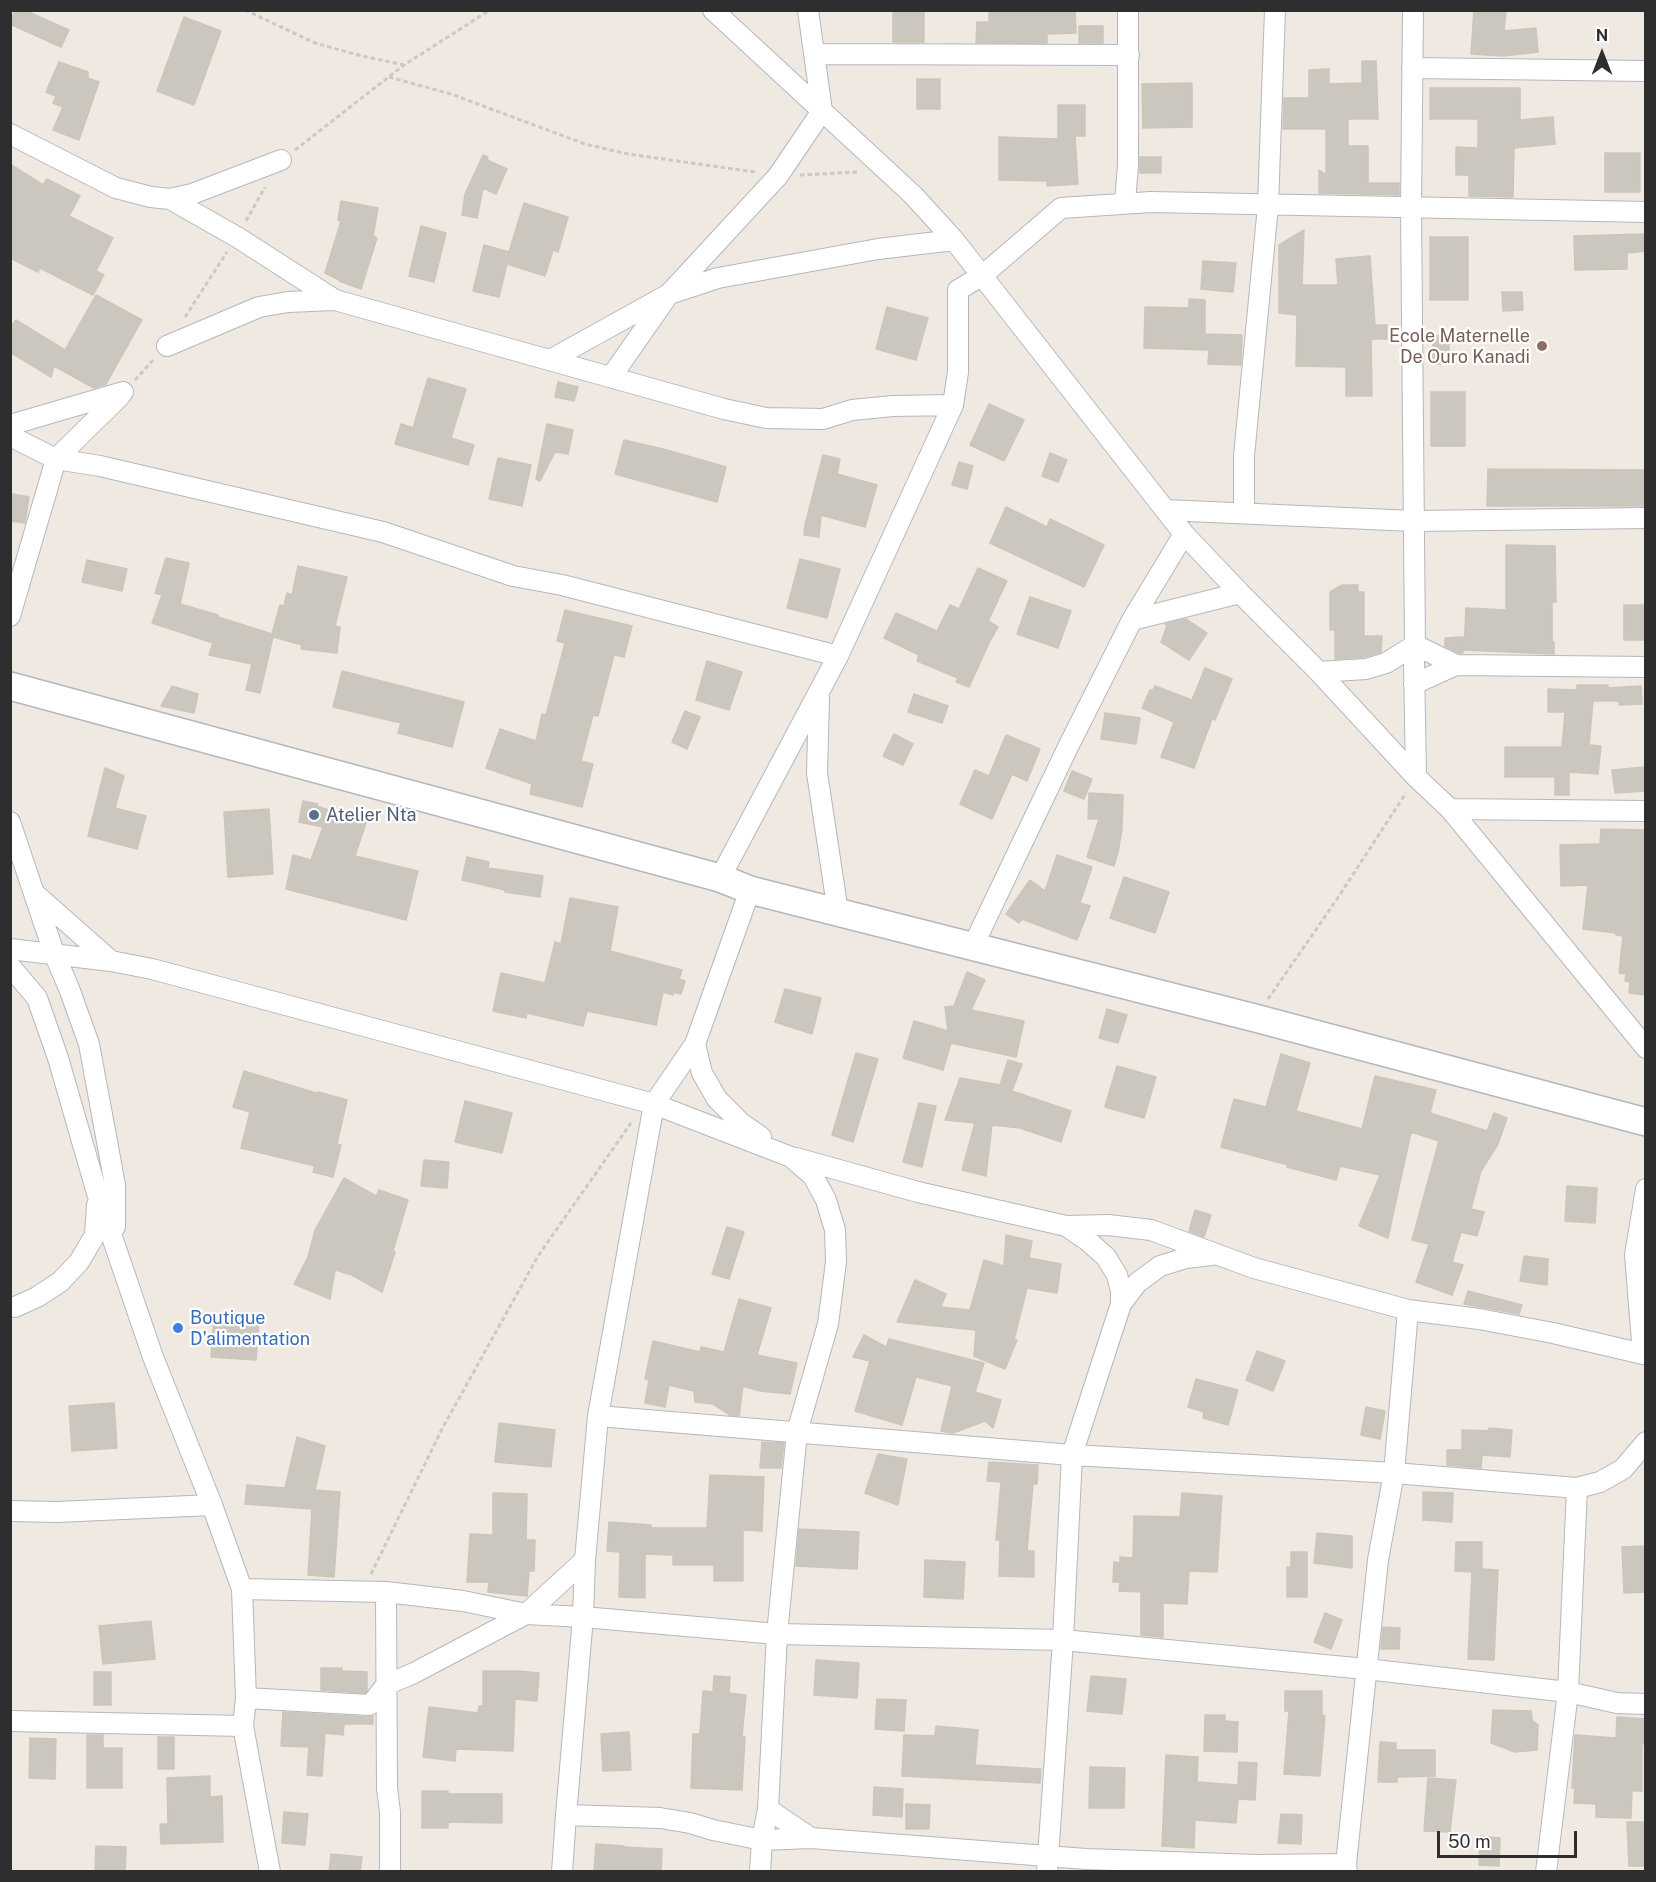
<!DOCTYPE html>
<html>
<head>
<meta charset="utf-8">
<style>
  body { margin:0 }
  #map { position:relative; width:1656px; height:1882px; overflow:hidden; background:#efe9e1; font-family:"Public Sans",sans-serif }
  canvas { display:block }
  .frame { position:absolute; inset:0; border:12px solid #2e2e2e; pointer-events:none }
  .north { position:absolute; left:1572px; top:24px; width:60px; height:60px; -webkit-text-stroke:4px #fff; paint-order:stroke; rotate:0deg; font-size:16px; font-weight:700; line-height:24px; text-align:center; color:#2e2e2e }
  .north::after { content:''; display:block; margin:auto; width:21px; height:27px; background:#2e2e2e; clip-path:polygon(50% 0,100% 100%,50% 72%,0 100%) }
  .scale { position:absolute; left:1437px; top:1831px; width:140px; height:27px; box-sizing:border-box; border:3px solid #2e2e2e; border-top:0; padding-left:8px; font-size:18px; line-height:21px; white-space:nowrap; color:#2e2e2e; -webkit-text-stroke:4px #fff; paint-order:stroke }
</style>
</head>
<body>
<div id="map">
<canvas width="1656" height="1882"></canvas>
<div class="frame"></div>
<div class="north">N</div>
<div class="scale">50 m</div>
</div>
<script>
const g = document.querySelector('canvas').getContext('2d');
g.lineJoin = 'round';
function fill(path, color) {
  g.fillStyle = color;
  g.fill(path, 'evenodd');
}
function shape(rows) {
  const path = new Path2D();
  for (const r of rows) {
    path.moveTo(r[0], r[1]);
    for (let i = 2; i < r.length; i += 2) path.lineTo(r[i], r[i + 1]);
  }
  return path;
}
function trace(path, color, width, dash) {
  g.strokeStyle = color;
  g.lineWidth = width;
  g.lineCap = dash ? 'butt' : 'round';
  g.setLineDash(dash || []);
  g.stroke(path);
}
function drawText(font, color, halo, rows, align = 'center') {
  g.font = font + ' "Public Sans",sans-serif';
  g.lineWidth = 4.5;
  g.setLineDash([]);
  g.textBaseline = 'middle';
  g.strokeStyle = halo;
  g.fillStyle = color;
  for (const [text, x, y, turn = 0] of rows) {
    g.save();
    g.translate(x, y);
    g.rotate((+turn || 0) * Math.PI / 180);
    g.textAlign = isNaN(turn) ? turn : align;
    if (halo) g.strokeText(text, 0, 0);
    g.fillText(text, 0, 0);
    g.restore();
  }
}
const building = shape([
  [15,10,24,10,69,30,61,47,10,24,15,10],
  [893,10,924,10,924,42,893,42,893,10],
  [989,10,1075,10,1076,33,1047,34,1047,43,976,43,977,22,989,22,989,10],
  [1474,10,1506,10,1504,31,1536,28,1538,52,1503,56,1471,54,1474,10],
  [184,17,221,31,194,105,157,91,184,17],
  [1079,26,1103,26,1103,43,1079,43,1079,26],
  [1362,61,1376,61,1378,119,1348,119,1348,146,1368,146,1368,183,1399,183,1399,195,1319,193,1319,170,1326,175,1326,129,1283,129,1284,98,1309,98,1309,70,1329,69,1329,84,1362,83,1362,61],
  [59,62,88,72,88,78,99,82,79,140,53,130,63,107,53,103,56,96,46,92,59,62],
  [917,79,940,79,940,109,917,109,917,79],
  [1192,83,1192,127,1143,128,1142,84,1192,83],
  [1430,88,1520,88,1520,120,1553,117,1555,144,1514,148,1513,197,1469,196,1469,175,1456,175,1456,147,1478,148,1478,119,1430,119,1430,88],
  [1058,105,1085,105,1085,136,1075,136,1078,184,1047,186,1047,181,999,180,999,137,1058,139,1058,105],
  [1605,153,1640,153,1640,192,1605,192,1605,153],
  [483,155,488,157,487,160,507,169,496,194,483,188,477,218,462,215,465,194,483,155],
  [1140,157,1161,157,1161,173,1140,173,1140,157],
  [10,164,43,185,47,179,80,196,69,216,113,238,96,271,104,275,93,295,40,268,38,272,10,258,10,164],
  [341,201,378,208,373,236,377,238,361,289,339,281,339,280,325,273,341,221,338,220,341,201],
  [524,203,568,217,558,252,553,250,545,276,507,264,499,297,473,291,484,245,509,252,524,203],
  [421,226,446,233,434,282,409,276,421,226],
  [1304,230,1302,285,1338,285,1336,259,1370,256,1375,325,1387,325,1387,339,1371,339,1372,396,1346,396,1346,367,1296,366,1297,315,1279,313,1279,245,1304,230],
  [1646,234,1646,251,1627,253,1627,269,1575,270,1574,236,1646,234],
  [1430,237,1468,237,1468,300,1430,300,1430,237],
  [1203,261,1236,263,1233,292,1201,289,1203,261],
  [1502,292,1522,292,1523,310,1503,311,1502,292],
  [96,295,142,320,106,384,94,388,54,366,51,377,10,352,10,328,16,320,65,350,96,295],
  [1189,299,1205,300,1205,334,1242,335,1241,365,1208,364,1209,350,1144,348,1145,307,1189,308,1189,299],
  [887,307,928,318,916,360,876,349,887,307],
  [1449,335,1449,364,1433,364,1433,336,1449,335],
  [428,378,466,389,451,438,474,445,468,465,395,444,401,424,413,428,428,378],
  [558,382,578,387,574,401,555,397,558,382],
  [1431,392,1465,392,1465,446,1431,446,1431,392],
  [989,404,1024,420,1004,461,970,445,989,404],
  [547,424,573,430,568,454,555,452,540,481,536,479,547,424],
  [624,440,667,450,726,467,717,502,615,474,624,440],
  [1050,453,1067,460,1058,482,1042,476,1050,453],
  [823,455,840,459,837,474,877,485,865,527,821,515,819,537,804,535,805,525,823,455],
  [498,458,531,465,522,506,489,499,498,458],
  [959,462,973,466,967,489,952,485,959,462],
  [1488,469,1646,470,1646,506,1487,506,1488,469],
  [12,494,29,497,25,523,10,521,12,494],
  [1006,507,1047,527,1050,519,1104,545,1084,587,990,543,1006,507],
  [1506,545,1555,546,1556,602,1552,602,1552,642,1554,642,1554,654,1464,650,1466,608,1506,610,1506,545],
  [166,558,189,563,180,604,218,615,218,617,272,634,280,605,284,606,287,593,292,595,298,566,347,577,335,626,340,627,337,653,301,649,302,645,273,637,260,693,246,690,252,664,209,655,213,643,152,623,162,595,155,593,166,558],
  [800,559,840,569,827,618,787,608,800,559],
  [87,560,127,569,122,591,82,582,87,560],
  [978,568,1007,581,988,621,998,627,989,643,969,687,956,682,958,678,917,661,919,655,884,638,896,613,937,631,950,605,959,609,978,568],
  [1342,585,1358,585,1358,592,1364,592,1364,636,1382,636,1381,652,1364,657,1335,659,1335,630,1330,630,1330,592,1342,585],
  [1030,597,1071,611,1058,648,1017,634,1030,597],
  [1624,605,1646,605,1646,640,1624,640,1624,605],
  [565,610,632,626,624,657,614,655,598,716,593,715,581,761,593,764,582,807,530,794,532,784,486,768,500,729,536,741,542,714,546,715,565,643,557,641,565,610],
  [1186,619,1207,633,1189,660,1161,642,1167,626,1165,624,1186,619],
  [1463,637,1463,653,1459,653,1445,646,1445,638,1463,637],
  [707,661,742,672,729,710,696,700,707,661],
  [1205,668,1232,679,1215,720,1212,719,1194,768,1161,757,1174,722,1142,708,1150,690,1153,690,1155,686,1192,700,1205,668],
  [342,671,464,702,452,747,398,733,401,723,333,707,342,671],
  [1577,685,1608,685,1608,688,1641,686,1642,704,1619,705,1619,701,1593,701,1589,745,1601,746,1598,774,1569,772,1569,795,1555,795,1555,777,1505,777,1505,747,1562,747,1565,712,1548,712,1548,689,1577,690,1577,685],
  [172,686,198,694,194,713,161,706,172,686],
  [914,694,948,706,942,723,908,712,914,694],
  [685,711,700,717,687,749,672,742,685,711],
  [1105,713,1140,718,1136,744,1101,739,1105,713],
  [894,734,913,744,903,765,883,756,894,734],
  [1006,735,1040,749,1027,781,1012,774,992,819,960,804,975,770,989,776,1006,735],
  [1646,767,1646,791,1615,793,1612,770,1646,767],
  [105,768,124,776,115,808,146,816,137,849,88,836,105,768],
  [1072,771,1092,779,1084,799,1064,791,1072,771],
  [1089,793,1123,795,1122,829,1118,852,1114,866,1087,857,1099,819,1088,819,1089,793],
  [303,801,318,804,317,806,366,823,355,856,418,871,406,920,286,889,293,855,311,860,323,827,299,822,303,801],
  [269,809,273,874,228,877,224,812,269,809],
  [1601,829,1646,830,1646,939,1643,958,1646,958,1646,995,1629,993,1630,982,1625,981,1626,974,1619,973,1623,936,1616,935,1616,933,1583,929,1588,885,1561,886,1560,845,1600,844,1601,829],
  [1057,855,1092,867,1080,903,1090,906,1077,940,1022,919,1019,923,1006,914,1030,880,1045,891,1057,855],
  [467,857,489,862,488,868,543,876,540,897,505,892,505,890,462,880,467,857],
  [1124,877,1169,892,1155,933,1110,918,1124,877],
  [570,898,618,907,610,951,682,970,679,979,685,981,681,994,674,992,673,995,663,992,656,1025,587,1011,583,1026,527,1013,526,1018,493,1011,501,973,545,983,555,942,561,944,570,898],
  [967,972,985,980,971,1010,1024,1021,1016,1057,951,1043,943,1070,903,1058,914,1021,948,1031,945,1007,954,1006,967,972],
  [785,989,821,998,812,1034,775,1022,785,989],
  [1107,1009,1127,1015,1118,1043,1099,1038,1107,1009],
  [856,1053,878,1059,853,1142,832,1135,856,1053],
  [1281,1054,1310,1063,1296,1111,1362,1129,1375,1076,1436,1090,1430,1113,1487,1131,1494,1113,1507,1118,1498,1144,1481,1171,1471,1209,1484,1212,1477,1236,1461,1232,1452,1262,1463,1265,1452,1295,1416,1282,1429,1244,1412,1240,1439,1141,1411,1132,1388,1238,1359,1226,1380,1175,1340,1166,1336,1180,1287,1167,1288,1165,1221,1147,1234,1099,1266,1107,1281,1054],
  [1008,1060,1022,1064,1012,1091,1071,1111,1061,1142,1020,1128,992,1125,986,1176,962,1170,975,1123,945,1120,960,1078,1000,1085,1008,1060],
  [1117,1066,1156,1077,1144,1118,1105,1107,1117,1066],
  [244,1071,316,1093,319,1092,347,1100,337,1144,341,1145,333,1177,313,1172,315,1166,241,1148,250,1112,233,1107,244,1071],
  [465,1101,512,1113,502,1153,455,1142,465,1101],
  [919,1103,936,1106,922,1167,903,1162,919,1103],
  [424,1160,449,1162,447,1188,421,1186,424,1160],
  [344,1178,376,1196,379,1190,408,1200,393,1251,395,1252,382,1292,352,1275,335,1270,330,1299,294,1284,308,1257,315,1230,344,1178],
  [1567,1186,1597,1188,1595,1223,1565,1221,1567,1186],
  [1195,1210,1211,1215,1204,1237,1189,1231,1195,1210],
  [727,1227,744,1232,729,1279,712,1274,727,1227],
  [1006,1235,1032,1241,1029,1258,1061,1264,1057,1293,1027,1288,1014,1340,1017,1340,1005,1369,974,1356,976,1330,897,1322,915,1280,946,1294,941,1307,970,1310,984,1260,1004,1266,1006,1235],
  [1524,1256,1548,1259,1547,1285,1520,1281,1524,1256],
  [1468,1291,1522,1305,1519,1314,1464,1304,1468,1291],
  [739,1299,771,1308,757,1355,797,1363,790,1394,760,1391,743,1386,739,1416,730,1415,713,1404,695,1402,694,1391,669,1385,665,1407,645,1403,649,1380,645,1379,653,1341,700,1352,701,1347,724,1352,739,1299],
  [214,1317,259,1321,256,1360,211,1357,214,1317],
  [864,1335,886,1347,889,1339,984,1363,975,1392,1001,1400,993,1428,985,1421,953,1433,941,1431,952,1386,916,1377,902,1425,855,1411,870,1361,853,1357,864,1335],
  [1257,1351,1285,1361,1273,1391,1246,1380,1257,1351],
  [1196,1379,1238,1390,1228,1425,1203,1418,1204,1412,1188,1407,1196,1379],
  [114,1403,117,1448,72,1451,69,1406,114,1403],
  [1366,1407,1385,1411,1380,1439,1361,1435,1366,1407],
  [499,1423,555,1430,551,1467,495,1462,499,1423],
  [1489,1428,1512,1430,1510,1457,1482,1455,1481,1468,1447,1465,1447,1450,1462,1450,1462,1430,1488,1431,1489,1428],
  [297,1437,325,1446,315,1490,340,1492,334,1577,308,1575,312,1509,245,1504,247,1485,285,1488,297,1437],
  [762,1442,784,1443,781,1468,760,1468,762,1442],
  [878,1454,907,1459,898,1505,865,1493,878,1454],
  [989,1462,1038,1465,1037,1484,1033,1484,1027,1551,1034,1551,1034,1577,999,1576,1000,1540,996,1540,1001,1482,987,1481,989,1462],
  [710,1475,764,1477,762,1531,743,1530,743,1581,714,1581,714,1565,673,1565,673,1555,645,1554,645,1598,619,1597,620,1552,607,1551,609,1522,651,1525,651,1528,707,1528,710,1475],
  [1423,1492,1453,1493,1452,1522,1423,1520,1423,1492],
  [493,1493,527,1494,526,1540,535,1540,534,1571,529,1571,527,1596,488,1592,489,1582,467,1582,470,1534,493,1535,493,1493],
  [1182,1493,1222,1496,1217,1572,1189,1571,1187,1604,1163,1603,1163,1637,1141,1635,1141,1592,1119,1591,1120,1582,1113,1582,1114,1562,1120,1563,1120,1557,1133,1558,1134,1516,1180,1517,1182,1493],
  [799,1529,859,1532,857,1569,796,1566,799,1529],
  [1317,1533,1352,1536,1352,1568,1314,1563,1317,1533],
  [1456,1542,1482,1542,1482,1569,1498,1570,1494,1660,1468,1659,1472,1572,1455,1571,1456,1542],
  [1646,1546,1646,1592,1624,1593,1622,1547,1646,1546],
  [1291,1552,1307,1552,1307,1597,1287,1597,1287,1567,1291,1567,1291,1552],
  [925,1560,965,1562,963,1599,924,1597,925,1560],
  [1325,1613,1342,1620,1331,1649,1314,1642,1325,1613],
  [151,1621,155,1659,103,1664,99,1626,151,1621],
  [1383,1627,1400,1628,1399,1649,1381,1649,1383,1627],
  [816,1660,859,1663,857,1698,814,1695,816,1660],
  [321,1668,342,1668,342,1671,367,1672,367,1691,365,1693,321,1690,321,1668],
  [483,1671,518,1671,539,1673,537,1701,515,1699,513,1751,456,1749,455,1761,423,1757,429,1707,478,1713,479,1706,483,1706,483,1671],
  [94,1672,111,1672,111,1705,94,1705,94,1672],
  [714,1676,730,1677,729,1693,746,1695,742,1736,745,1737,742,1790,691,1788,693,1734,700,1734,703,1691,713,1692,714,1676],
  [1091,1676,1126,1679,1122,1714,1087,1711,1091,1676],
  [1285,1691,1322,1691,1322,1715,1325,1716,1320,1776,1284,1774,1289,1711,1285,1711,1285,1691],
  [877,1699,906,1700,904,1731,875,1729,877,1699],
  [1493,1710,1531,1711,1532,1720,1538,1725,1537,1750,1515,1752,1491,1743,1493,1710],
  [283,1712,368,1717,373,1716,373,1724,344,1724,343,1735,325,1733,322,1776,307,1775,309,1747,281,1746,283,1712],
  [1205,1715,1225,1715,1225,1721,1238,1722,1237,1752,1204,1751,1205,1715],
  [1617,1717,1646,1719,1646,1744,1642,1744,1642,1791,1632,1791,1631,1818,1596,1817,1596,1804,1574,1803,1575,1788,1572,1788,1575,1735,1616,1738,1617,1717],
  [936,1726,978,1730,975,1765,1041,1769,1040,1783,902,1776,904,1735,935,1736,936,1726],
  [629,1732,631,1770,603,1771,601,1734,629,1732],
  [87,1735,103,1735,103,1748,122,1748,122,1788,87,1788,87,1735],
  [158,1737,174,1737,174,1769,158,1769,158,1737],
  [30,1738,56,1739,55,1779,29,1778,30,1738],
  [1380,1742,1396,1743,1396,1750,1435,1750,1435,1776,1397,1777,1397,1782,1378,1782,1380,1742],
  [1166,1755,1198,1757,1197,1782,1238,1785,1239,1762,1257,1763,1255,1800,1238,1799,1236,1823,1195,1820,1194,1848,1162,1846,1166,1755],
  [1090,1767,1125,1768,1124,1808,1089,1808,1090,1767],
  [210,1776,210,1797,222,1796,223,1842,161,1844,160,1824,168,1824,167,1778,210,1776],
  [1428,1778,1456,1780,1450,1832,1424,1831,1428,1778],
  [874,1787,903,1789,902,1817,873,1815,874,1787],
  [422,1791,448,1791,448,1794,502,1794,502,1823,448,1822,448,1828,422,1828,422,1791],
  [906,1804,930,1805,929,1829,906,1829,906,1804],
  [284,1812,308,1814,305,1845,282,1843,284,1812],
  [1281,1814,1302,1815,1301,1844,1278,1843,1281,1814],
  [1627,1822,1643,1822,1646,1866,1629,1866,1627,1822],
  [1480,1836,1500,1838,1499,1866,1479,1865,1480,1836],
  [596,1844,624,1846,623,1847,662,1849,661,1872,594,1872,596,1844],
  [96,1846,126,1847,125,1872,95,1872,96,1846],
  [331,1854,362,1857,360,1872,329,1872,331,1854]
]);
fill(building, '#cbc7bf');
trace(building, '#cbc5ba', 1.5);
const street = shape([
  [713,10,913,195,954,240,1184,534,1240,593,1319,672,1416,777,1450,809,1646,1048],
  [1413,10,1411,208,1415,645,1414,662,1416,777],
  [814,54,1129,55],
  [1412,68,1646,71],
  [10,134,116,188,151,197,170,199,192,194,281,160],
  [170,199,237,237,335,300],
  [1125,202,1128,165,1128,10],
  [167,346,259,307,288,302,335,300,724,409,766,418,823,419,852,410,893,406,953,405],
  [550,360,669,294,718,278,878,249,954,240],
  [611,377,669,294,778,176,822,111,808,10],
  [10,425,123,392],
  [10,436,56,459,10,616],
  [56,459,100,466,383,532,513,576,562,585,838,656],
  [56,459,120,396],
  [1165,510,1414,521,1646,518],
  [1244,513,1244,456,1268,206,1275,10],
  [1132,620,1240,593],
  [1319,672,1366,669,1386,663,1415,645,1456,665,1646,667],
  [1414,684,1456,665],
  [819,697,817,773,838,912],
  [1450,809,1646,811],
  [10,822,54,953,70,991,89,1044,115,1185,115,1227],
  [720,878,838,656,953,405,958,372,958,290,983,275,1061,208,1151,202,1646,212],
  [34,893,111,961],
  [973,946,1068,747,1132,620,1184,534],
  [10,949,111,961,152,969,654,1104,791,1157,813,1176,826,1200,835,1230,836,1262,828,1324,797,1432,777,1634,768,1809,762,1840,760,1872],
  [10,966,37,998,58,1058,97,1193,153,1357,212,1505,242,1589,246,1698,243,1726,270,1872],
  [695,1044,702,1073,717,1099,741,1123,761,1137],
  [796,1158,918,1192,1066,1226,1108,1225,1151,1230,1254,1268,1408,1310,1479,1319,1553,1333,1643,1354,1635,1255,1646,1189],
  [1121,1304,1137,1283,1160,1266,1186,1258,1212,1255],
  [15,1307,37,1297,60,1282,79,1262,95,1235,97,1205],
  [598,1416,1072,1455,1394,1473,1577,1488,1600,1482,1623,1469,1646,1442],
  [10,1511,57,1512,212,1505],
  [242,1589,386,1592,463,1601,526,1614,583,1617,777,1634,1063,1640,1366,1669,1568,1692,1617,1703,1646,1704],
  [386,1592,387,1788,390,1812,390,1872],
  [246,1698,369,1705,373,1702,386,1685,414,1673,526,1614,585,1560],
  [10,1721,243,1726],
  [768,1809,811,1838],
  [566,1815,660,1818,690,1823,713,1830,762,1840,811,1838,1086,1859,1256,1865,1346,1864],
  [562,1872,566,1815,583,1617,585,1560,598,1416,654,1104,695,1044,750,890],
  [1047,1872,1063,1640,1072,1455,1121,1304,1121,1291,1117,1275,1106,1257,1088,1241,1066,1226],
  [1347,1872,1346,1864,1378,1560,1394,1473,1408,1310],
  [1546,1872,1568,1692,1577,1488]
]);
const secondary = shape([
  [10,686,720,878,750,890,1255,1018,1646,1122]
]);
trace(street, '#b4b7c1', 22);
trace(secondary, '#b4b7c1', 30);
trace(shape([
  [245,10,315,43,358,55,404,65],
  [389,77,451,94,585,144,628,154,755,172],
  [295,150,404,65,490,10],
  [800,175,859,172],
  [246,221,265,187],
  [185,317,227,252],
  [135,380,155,358],
  [1268,999,1335,902,1406,793],
  [371,1574,442,1429,538,1256,631,1123]
]), '#c9c9c9', 3, [4.5, 3]);
trace(street, '#fff', 20);
trace(secondary, '#fff', 27);
for (const [x, y, r, color] of [
  [1542,346,6,"#8d6e63"],
  [314,815,6,"#5c6f8a"],
  [178,1328,6,"#3f7fe0"]
]) {
  const dot = new Path2D();
  dot.arc(x, y, r, 0, 2 * Math.PI);
  g.fillStyle = color;
  g.fill(dot);
  trace(dot, '#fff', 2);
}
drawText('18px', '#785e54', '#fff', [
  ["Ecole Maternelle",1530,336],
  ["De Ouro Kanadi",1530,357]
], 'right');
drawText('18px', '#4e5e75', '#fff', [
  ["Atelier Nta",326,815]
], 'left');
drawText('18px', '#366cbe', '#fff', [
  ["Boutique",190,1318],
  ["D'alimentation",190,1339]
], 'left');
</script>
</body>
</html>
